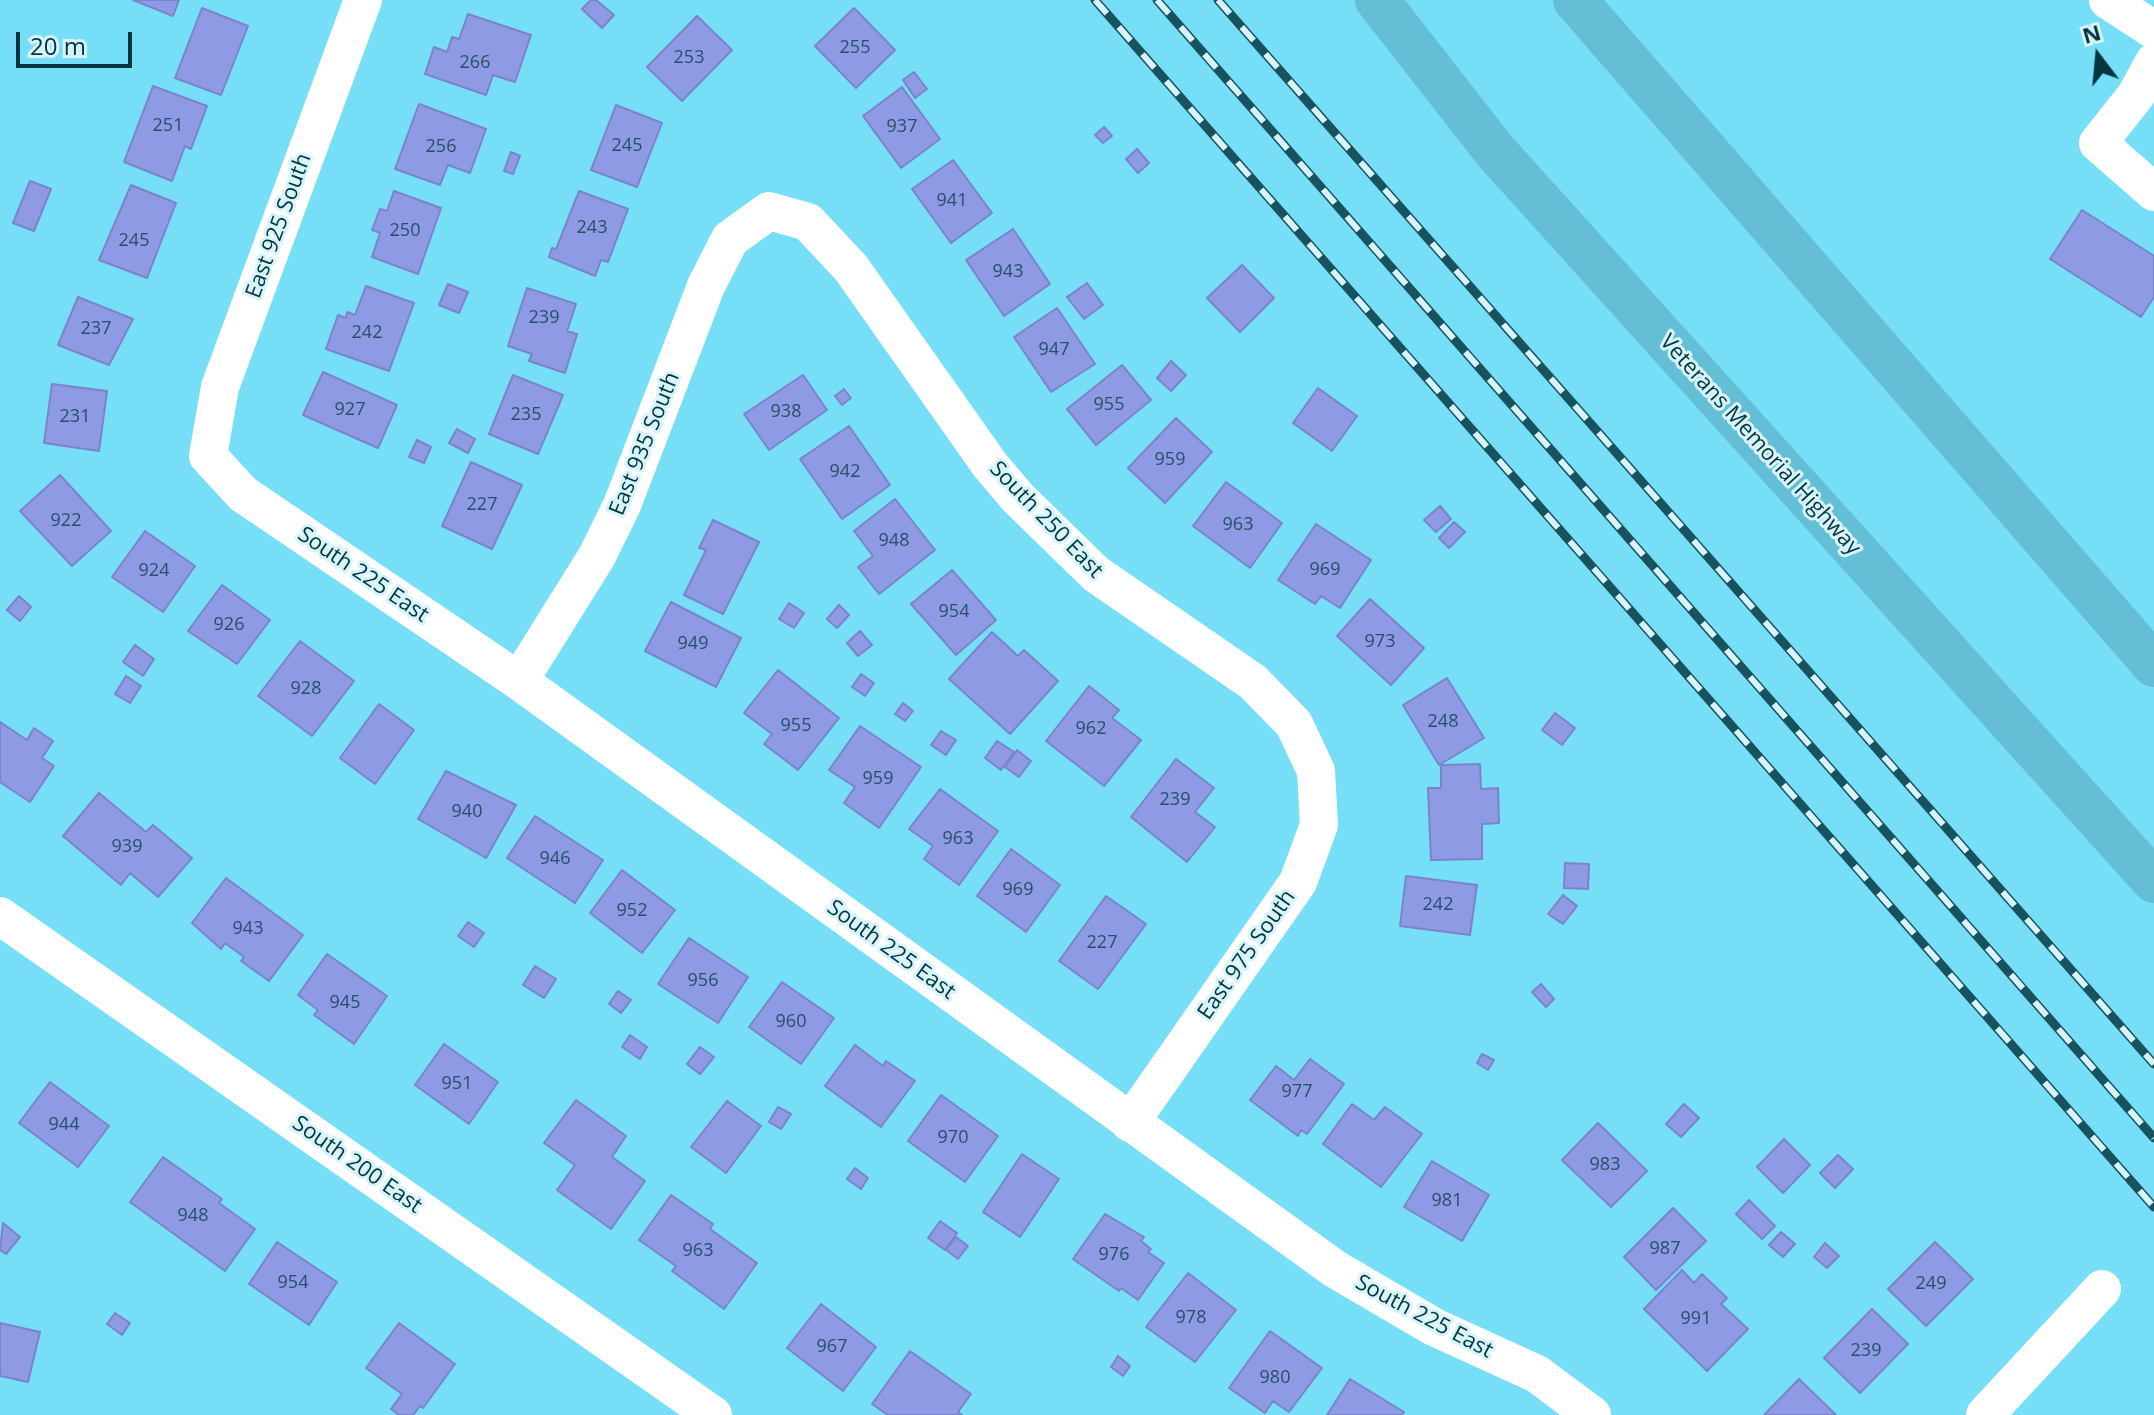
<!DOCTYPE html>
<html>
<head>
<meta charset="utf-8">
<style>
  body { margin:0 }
  #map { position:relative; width:2154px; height:1415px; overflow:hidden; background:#77def8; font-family:"Open Sans",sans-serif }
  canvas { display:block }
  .north { position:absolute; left:2058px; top:16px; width:80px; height:80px; -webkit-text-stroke:6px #d8f4fb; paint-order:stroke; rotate:344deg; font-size:22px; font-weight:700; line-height:32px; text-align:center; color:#053640 }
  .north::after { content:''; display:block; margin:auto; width:28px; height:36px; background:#053640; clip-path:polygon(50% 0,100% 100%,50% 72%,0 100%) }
  .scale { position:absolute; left:16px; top:32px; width:116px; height:36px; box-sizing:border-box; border:4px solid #053640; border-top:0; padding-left:10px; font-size:24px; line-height:28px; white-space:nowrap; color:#053640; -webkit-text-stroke:6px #d8f4fb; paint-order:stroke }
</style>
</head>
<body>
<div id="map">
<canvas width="2154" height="1415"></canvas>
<div class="north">N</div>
<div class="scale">20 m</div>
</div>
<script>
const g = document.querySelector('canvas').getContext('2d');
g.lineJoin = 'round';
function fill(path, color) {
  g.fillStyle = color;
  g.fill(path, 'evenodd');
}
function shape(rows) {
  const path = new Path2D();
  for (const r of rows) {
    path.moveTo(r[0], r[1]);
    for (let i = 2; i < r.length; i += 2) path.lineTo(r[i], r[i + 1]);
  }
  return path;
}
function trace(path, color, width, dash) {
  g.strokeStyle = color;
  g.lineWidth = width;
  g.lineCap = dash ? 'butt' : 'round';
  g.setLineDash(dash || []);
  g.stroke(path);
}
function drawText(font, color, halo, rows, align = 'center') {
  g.font = font + ' "Open Sans",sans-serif';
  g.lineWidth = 6;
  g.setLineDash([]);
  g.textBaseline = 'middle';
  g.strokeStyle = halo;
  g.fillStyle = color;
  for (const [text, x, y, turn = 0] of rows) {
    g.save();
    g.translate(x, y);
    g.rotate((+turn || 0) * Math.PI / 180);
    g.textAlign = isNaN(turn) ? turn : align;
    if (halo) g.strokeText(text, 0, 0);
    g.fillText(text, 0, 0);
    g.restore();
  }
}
const building = shape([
  [133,0,179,0,173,16,133,0],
  [591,0,596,0,614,15,602,28,582,9,591,0],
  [202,8,248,26,221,95,175,78,202,8],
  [854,8,895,50,856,88,815,46,854,8],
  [468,14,531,35,515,82,493,75,486,95,425,74,434,47,447,52,452,37,459,39,468,14],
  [697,16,732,50,682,101,647,67,697,16],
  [914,72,927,89,915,98,903,80,914,72],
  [153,86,207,106,191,149,185,146,172,181,124,162,153,86],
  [902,87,940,139,901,168,863,116,902,87],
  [419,104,486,129,470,173,448,165,440,185,395,169,419,104],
  [616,105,662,123,637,187,591,170,616,105],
  [1104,127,1112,136,1103,143,1095,135,1104,127],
  [1137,149,1149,163,1138,173,1126,159,1137,149],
  [511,152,520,156,513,174,504,171,511,152],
  [953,160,992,213,951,243,912,189,953,160],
  [30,181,51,189,34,231,13,223,30,181],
  [131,185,176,203,147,278,99,260,131,185],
  [394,191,441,208,418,274,372,257,380,233,372,230,380,209,387,211,394,191],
  [579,191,628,209,608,262,601,260,595,276,549,257,552,248,556,249,579,191],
  [2082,210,2154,256,2154,297,2141,317,2050,259,2082,210],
  [1013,229,1050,284,1004,316,966,260,1013,229],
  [1242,265,1274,298,1240,332,1207,298,1242,265],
  [1087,283,1103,305,1084,319,1067,297,1087,283],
  [448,284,468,292,459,313,439,305,448,284],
  [366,286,414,303,389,371,326,349,338,315,346,318,347,312,355,315,366,286],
  [527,288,576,304,567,331,577,334,565,373,529,361,532,354,508,346,527,288],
  [78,297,133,319,109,365,58,345,78,297],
  [1057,308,1095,364,1051,392,1014,337,1057,308],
  [1171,361,1186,375,1171,391,1157,378,1171,361],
  [1122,365,1151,400,1096,445,1067,409,1122,365],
  [323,372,397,405,378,448,303,415,323,372],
  [513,375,563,395,538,454,489,434,513,375],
  [803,375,827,410,769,450,744,414,803,375],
  [52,384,107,391,99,451,44,443,52,384],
  [1318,388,1357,416,1332,451,1293,423,1318,388],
  [844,389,851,398,842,405,835,396,844,389],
  [1176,418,1212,452,1165,503,1128,468,1176,418],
  [849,426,890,485,842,519,800,459,849,426],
  [457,429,475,439,468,453,449,443,457,429],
  [417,440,431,447,424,463,409,457,417,440],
  [471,462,522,485,492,549,442,526,471,462],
  [60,475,111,531,72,566,20,511,60,475],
  [1226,482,1282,523,1250,568,1193,526,1226,482],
  [895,499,935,550,879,594,858,567,873,556,854,531,895,499],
  [1440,506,1451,519,1436,532,1424,520,1440,506],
  [713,520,759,542,723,614,684,595,706,550,699,548,713,520],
  [1454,522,1465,532,1449,548,1439,538,1454,522],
  [1316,524,1371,560,1340,608,1321,596,1315,604,1278,580,1316,524],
  [145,531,195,566,163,612,112,577,145,531],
  [952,570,996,620,956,655,911,604,952,570],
  [222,585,270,620,237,664,188,631,222,585],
  [19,596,31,607,20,621,7,610,19,596],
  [1370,599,1424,648,1391,685,1337,636,1370,599],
  [671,602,741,638,716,687,645,651,671,602],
  [789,603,804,613,794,628,779,619,789,603],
  [839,605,849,615,837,628,827,619,839,605],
  [860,631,872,645,858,656,847,643,860,631],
  [992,632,1018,656,1024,650,1058,681,1010,734,949,679,992,632],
  [300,641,354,681,312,736,258,696,300,641],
  [135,645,154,659,143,676,123,662,135,645],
  [778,670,839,718,798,770,764,744,772,734,744,713,778,670],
  [861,674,874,683,865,696,852,687,861,674],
  [126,676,141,686,130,703,115,694,126,676],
  [1447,678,1484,738,1439,765,1403,705,1447,678],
  [1089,686,1119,710,1112,718,1141,740,1104,786,1046,741,1089,686],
  [903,703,913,711,905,721,895,714,903,703],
  [379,704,414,730,375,784,340,758,379,704],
  [1555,713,1575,728,1562,745,1542,730,1555,713],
  [0,722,27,740,34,728,53,741,42,758,54,766,30,802,0,782,0,722],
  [860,726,921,767,879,828,844,803,855,787,829,770,860,726],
  [941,731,956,740,946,755,931,745,941,731],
  [997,741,1014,752,1001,770,985,758,997,741],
  [1017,750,1031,761,1019,777,1005,767,1017,750],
  [1176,759,1214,788,1195,812,1215,827,1187,862,1131,817,1176,759],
  [1480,764,1481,789,1498,788,1499,823,1482,824,1482,859,1431,860,1428,788,1441,788,1441,765,1480,764],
  [446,771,516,805,486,858,418,819,446,771],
  [940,789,998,831,959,885,924,859,933,846,909,829,940,789],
  [99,793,146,832,153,825,192,858,158,897,130,873,121,885,63,836,99,793],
  [535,816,603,860,575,903,507,858,535,816],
  [1011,849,1060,885,1026,932,977,896,1011,849],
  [1565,863,1589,864,1588,889,1564,888,1565,863],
  [622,870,675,910,642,953,590,913,622,870],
  [1406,876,1477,885,1470,935,1400,926,1406,876],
  [226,878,303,935,269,981,241,961,244,957,225,943,221,949,192,923,226,878],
  [1563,895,1577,906,1563,924,1548,914,1563,895],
  [1106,896,1146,924,1098,989,1059,961,1106,896],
  [468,922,484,933,474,947,458,936,468,922],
  [689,938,748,977,718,1023,658,984,689,938],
  [327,954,387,996,354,1044,314,1015,318,1010,298,995,327,954],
  [535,966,556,979,544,998,523,985,535,966],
  [782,982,834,1018,801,1064,749,1027,782,982],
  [1541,984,1554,999,1546,1007,1532,992,1541,984],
  [618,991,631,1000,621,1013,609,1004,618,991],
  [630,1035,647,1047,640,1059,622,1047,630,1035],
  [444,1044,498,1082,469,1124,415,1085,444,1044],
  [855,1045,883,1066,886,1061,915,1081,881,1127,825,1086,855,1045],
  [700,1047,714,1057,700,1074,687,1064,700,1047],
  [1482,1054,1494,1060,1488,1070,1477,1063,1482,1054],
  [1310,1059,1344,1084,1307,1134,1301,1130,1298,1136,1250,1100,1276,1066,1294,1080,1310,1059],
  [50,1082,109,1126,78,1167,19,1123,50,1082],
  [941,1095,998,1136,965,1182,908,1141,941,1095],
  [576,1100,626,1136,612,1157,645,1181,611,1229,557,1190,575,1165,544,1143,576,1100],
  [727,1101,761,1126,726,1173,691,1147,727,1101],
  [1352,1104,1374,1120,1385,1107,1422,1134,1381,1187,1323,1144,1352,1104],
  [1684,1104,1699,1118,1681,1137,1666,1124,1684,1104],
  [778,1107,791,1114,781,1129,769,1122,778,1107],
  [1598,1123,1647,1171,1611,1207,1562,1160,1598,1123],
  [1784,1139,1810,1165,1783,1193,1757,1167,1784,1139],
  [1022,1154,1059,1179,1020,1237,983,1212,1022,1154],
  [1838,1155,1853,1169,1835,1188,1820,1173,1838,1155],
  [163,1157,222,1199,219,1203,255,1229,225,1271,130,1202,163,1157],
  [1432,1161,1489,1195,1462,1241,1404,1207,1432,1161],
  [855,1168,868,1178,861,1189,847,1179,855,1168],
  [671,1195,713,1224,710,1229,757,1263,724,1309,672,1271,676,1266,639,1240,671,1195],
  [1749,1200,1775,1226,1762,1239,1736,1214,1749,1200],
  [1673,1208,1706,1241,1656,1290,1624,1257,1673,1208],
  [1105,1214,1144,1237,1141,1241,1151,1249,1148,1252,1164,1263,1138,1300,1121,1288,1119,1291,1073,1259,1105,1214],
  [940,1221,957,1233,945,1250,928,1238,940,1221],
  [3,1223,20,1237,6,1254,0,1250,3,1223],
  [1781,1232,1795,1244,1783,1257,1769,1245,1781,1232],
  [956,1237,968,1246,958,1259,946,1250,956,1237],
  [277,1242,337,1282,309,1325,249,1284,277,1242],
  [1935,1242,1973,1279,1926,1326,1888,1289,1935,1242],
  [1825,1243,1839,1256,1827,1268,1814,1257,1825,1243],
  [1682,1270,1694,1283,1702,1274,1727,1298,1721,1304,1748,1329,1707,1371,1644,1309,1682,1270],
  [1188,1273,1236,1310,1195,1362,1146,1327,1188,1273],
  [821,1304,876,1347,843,1391,787,1348,821,1304],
  [1872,1309,1908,1344,1860,1393,1824,1358,1872,1309],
  [115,1313,130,1323,122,1335,107,1324,115,1313],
  [0,1323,40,1332,28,1382,0,1376,0,1323],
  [399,1323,455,1364,423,1408,420,1406,413,1415,399,1415,391,1409,402,1394,366,1368,399,1323],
  [1270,1331,1322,1368,1289,1412,1273,1401,1265,1413,1229,1388,1270,1331],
  [910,1351,971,1394,958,1412,962,1415,888,1415,872,1404,910,1351],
  [1118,1356,1130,1366,1123,1376,1111,1367,1118,1356],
  [1350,1379,1404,1412,1402,1415,1327,1415,1350,1379],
  [1799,1379,1836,1415,1764,1415,1799,1379]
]);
fill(building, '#8f9ae5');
trace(building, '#7a84c8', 2);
trace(shape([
  [363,0,220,387,208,456,243,494,519,681,1335,1269,1434,1327,1537,1374,1592,1415],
  [2108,0,2154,30],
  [2154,62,2136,95,2098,143,2154,192],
  [519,681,597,556,622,505,706,286,730,239,769,211,808,222,851,268,990,465,1018,498,1096,574,1253,682,1294,724,1316,771,1319,825,1298,882,1130,1123],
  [0,916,713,1415],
  [1985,1415,2102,1289]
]), '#fff', 38);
trace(shape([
  [1377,0,1495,151,2154,881],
  [1575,0,2154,665]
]), '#64bed5', 44);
const rail = shape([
  [1095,0,2154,1207],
  [1157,0,2154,1138],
  [1218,0,2154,1064]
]);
trace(rail, '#18525f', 9);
trace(rail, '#d8f4fb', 6, [18]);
drawText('18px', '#284f69', null, [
  ["255",855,48],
  ["253",689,58],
  ["266",475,63],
  ["251",168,126],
  ["937",902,127],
  ["245",627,146],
  ["256",441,147],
  ["941",952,201],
  ["243",592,228],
  ["250",405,231],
  ["245",134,241],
  ["943",1008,272],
  ["239",544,318],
  ["237",96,329],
  ["242",367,333],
  ["947",1054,350],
  ["955",1109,405],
  ["927",350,410],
  ["938",786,412],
  ["235",526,415],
  ["231",75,417],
  ["959",1170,460],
  ["942",845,472],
  ["227",482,505],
  ["922",66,521],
  ["963",1238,525],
  ["948",894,541],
  ["969",1325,570],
  ["924",154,571],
  ["954",954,612],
  ["926",229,625],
  ["973",1380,642],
  ["949",693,644],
  ["928",306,689],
  ["248",1443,722],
  ["955",796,726],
  ["962",1091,729],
  ["959",878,779],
  ["239",1175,800],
  ["940",467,812],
  ["963",958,839],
  ["939",127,847],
  ["946",555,859],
  ["969",1018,890],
  ["242",1438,905],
  ["952",632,911],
  ["943",248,929],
  ["227",1102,943],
  ["956",703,981],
  ["945",345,1003],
  ["960",791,1022],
  ["951",457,1084],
  ["977",1297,1092],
  ["944",64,1125],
  ["970",953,1138],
  ["983",1605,1165],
  ["981",1447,1201],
  ["948",193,1216],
  ["987",1665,1249],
  ["963",698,1251],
  ["976",1114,1255],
  ["954",293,1283],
  ["249",1931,1284],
  ["978",1191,1318],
  ["991",1696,1319],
  ["967",832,1347],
  ["239",1866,1351],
  ["980",1275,1378]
]);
drawText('22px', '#053640', '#d8f4fb', [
  ["East 925 South",279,226,-70],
  ["East 935 South",645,444,-68],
  ["Veterans Memorial Highway",1760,445,48],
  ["South 250 East",1046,520,46],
  ["South 225 East",363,575,34],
  ["South 225 East",891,950,36],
  ["East 975 South",1247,955,-55],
  ["South 200 East",357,1165,35],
  ["South 225 East",1424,1317,28]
]);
</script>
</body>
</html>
